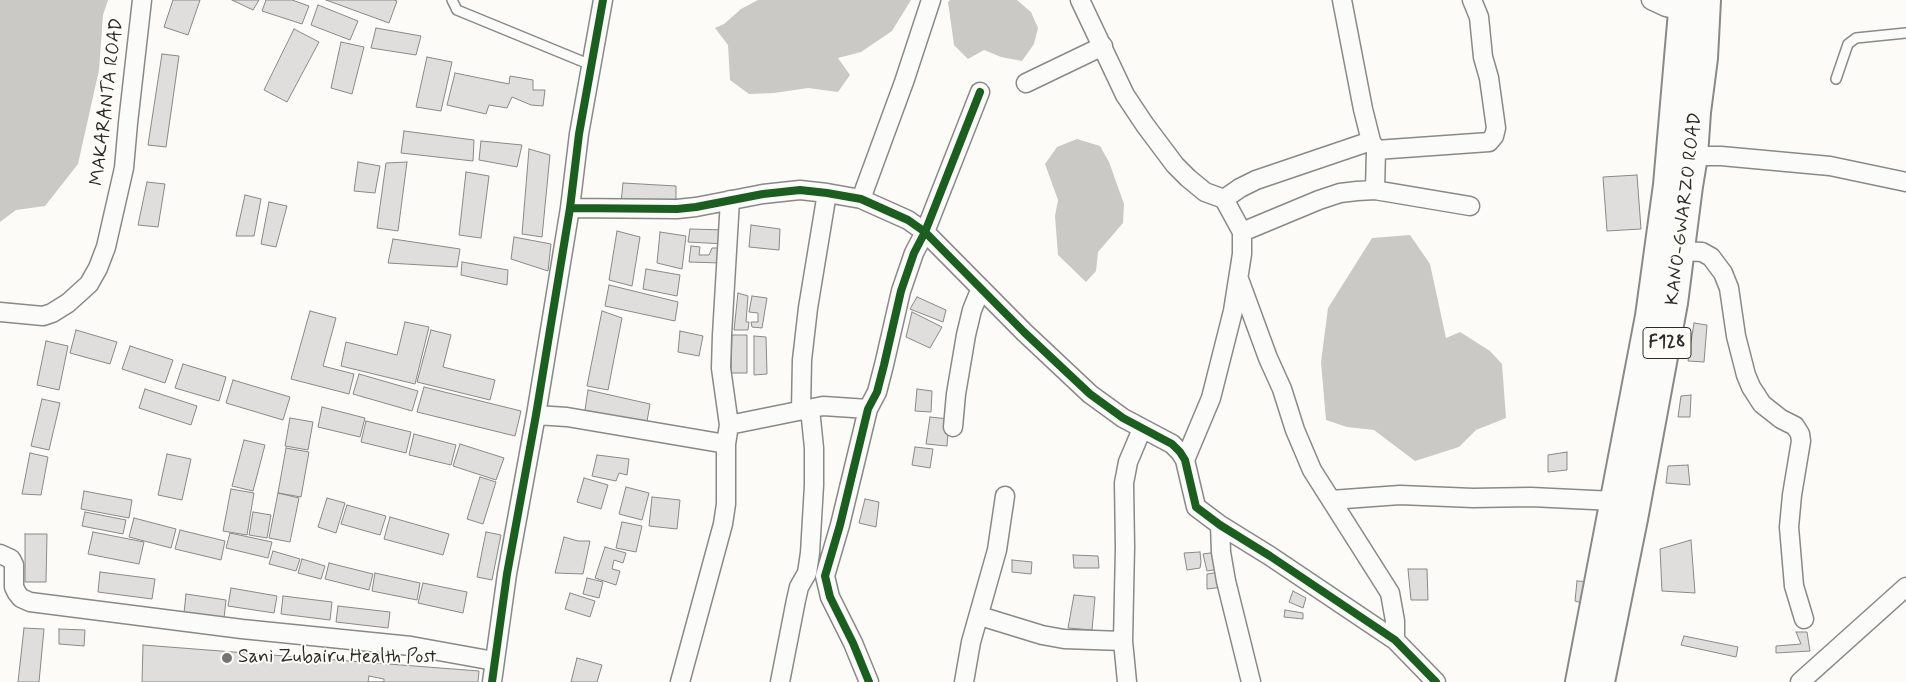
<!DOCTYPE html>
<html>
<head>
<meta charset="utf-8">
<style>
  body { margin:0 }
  canvas { display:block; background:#fcfbf8 }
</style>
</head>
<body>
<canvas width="1906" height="682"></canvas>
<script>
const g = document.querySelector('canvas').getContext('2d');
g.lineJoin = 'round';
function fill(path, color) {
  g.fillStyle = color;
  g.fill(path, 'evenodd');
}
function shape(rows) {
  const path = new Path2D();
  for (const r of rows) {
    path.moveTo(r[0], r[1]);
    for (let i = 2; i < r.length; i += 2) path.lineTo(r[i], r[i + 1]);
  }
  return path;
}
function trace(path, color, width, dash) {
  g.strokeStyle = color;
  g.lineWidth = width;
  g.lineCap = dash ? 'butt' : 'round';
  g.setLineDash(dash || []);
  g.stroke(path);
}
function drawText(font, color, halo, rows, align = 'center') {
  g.font = font + ' Mynerve,sans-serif';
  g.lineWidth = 4;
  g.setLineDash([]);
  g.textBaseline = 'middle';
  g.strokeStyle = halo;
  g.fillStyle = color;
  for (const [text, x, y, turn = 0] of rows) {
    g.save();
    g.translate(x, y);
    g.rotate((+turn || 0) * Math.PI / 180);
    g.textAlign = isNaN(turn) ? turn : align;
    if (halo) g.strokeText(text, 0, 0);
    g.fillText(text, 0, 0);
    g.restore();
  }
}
fill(shape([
  [0,0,108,0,103,15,99,70,78,164,45,206,16,210,0,222],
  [758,0,911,0,892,31,861,52,838,58,850,75,838,92,808,88,774,93,749,94,730,80,728,45,715,28,724,24,741,9],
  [950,0,1017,0,1031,12,1038,28,1034,44,1022,61,1001,57,984,50,968,59,954,45,948,2],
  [1077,139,1100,146,1109,162,1124,204,1123,223,1098,252,1096,271,1086,282,1058,255,1055,216,1058,200,1045,164,1057,147],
  [1410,235,1430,264,1446,338,1460,332,1490,351,1502,364,1506,418,1476,430,1459,447,1415,461,1374,430,1347,427,1326,420,1321,362,1328,308,1372,238]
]), '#cac9c6');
const building = shape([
  [173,0,200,0,188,35,164,27,173,0],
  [232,0,259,0,253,10,232,0],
  [266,0,292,0,309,6,302,24,262,11,266,0],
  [326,0,394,0,397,1,389,23,326,0],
  [318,5,358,21,350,40,311,25,318,5],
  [376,28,421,36,416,55,371,48,376,28],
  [294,29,319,42,287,102,264,90,294,29],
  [341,42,364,47,352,94,331,88,341,42],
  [162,54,179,56,166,147,148,145,162,54],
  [427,57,452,62,441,111,416,107,427,57],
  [455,73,509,84,510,76,533,80,533,90,545,90,543,106,531,105,512,97,507,108,489,105,486,114,447,105,455,73],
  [404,131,474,140,473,161,401,153,404,131],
  [481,141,522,145,517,167,479,160,481,141],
  [529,149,550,155,542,237,522,234,529,149],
  [358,162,380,166,375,193,354,191,358,162],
  [407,162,398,231,377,228,386,163,407,162],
  [466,172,489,176,481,238,459,235,466,172],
  [1637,175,1641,229,1607,231,1603,177,1637,175],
  [147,182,165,184,158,227,138,225,147,182],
  [623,183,676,186,676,204,621,203,623,183],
  [245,195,261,199,254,236,236,236,245,195],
  [269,202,287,206,276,247,261,244,269,202],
  [751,225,780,229,779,250,749,247,751,225],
  [690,229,726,230,725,244,688,242,690,229],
  [617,231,640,237,632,286,609,280,617,231],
  [660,232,686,236,682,269,657,263,660,232],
  [514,237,551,244,548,271,511,259,514,237],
  [393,239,460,249,457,267,388,263,393,239],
  [691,246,700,247,699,255,709,255,712,248,722,248,721,263,689,262,691,246],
  [462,262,508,270,507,285,461,275,462,262],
  [646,269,680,275,677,296,643,289,646,269],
  [609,285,678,302,675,321,605,306,609,285],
  [738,293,748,296,746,322,749,322,748,330,734,330,738,293],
  [752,296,767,298,762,328,752,327,751,322,758,322,758,313,749,312,752,296],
  [917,297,946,310,943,322,910,309,917,297],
  [310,311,336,318,323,366,354,374,349,394,291,379,310,311],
  [602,311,622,318,608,390,587,386,602,311],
  [912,312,942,327,930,348,906,337,912,312],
  [405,322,429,327,415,384,341,366,346,342,397,355,405,322],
  [1694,323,1707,325,1704,362,1688,361,1694,323],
  [76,330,117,342,110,364,70,353,76,330],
  [431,330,451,335,443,367,495,380,490,400,417,382,431,330],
  [680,331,703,336,699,356,678,352,680,331],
  [732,335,747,335,747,373,731,373,732,335],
  [754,336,766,337,767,374,754,375,754,336],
  [46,341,68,346,59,390,37,385,46,341],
  [130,346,173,360,165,383,122,369,130,346],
  [183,364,226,377,219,401,175,388,183,364],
  [359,374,418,391,412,411,353,394,359,374],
  [233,380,290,397,283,420,226,403,233,380],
  [424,387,521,411,515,436,417,412,424,387],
  [145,389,197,406,191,425,139,408,145,389],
  [917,389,932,391,931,412,915,411,917,389],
  [588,390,650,404,646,427,585,410,588,390],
  [1691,395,1690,417,1678,417,1681,396,1691,395],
  [42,399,60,403,49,450,31,446,42,399],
  [322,407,365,418,360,437,318,427,322,407],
  [930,417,949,419,947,446,926,444,930,417],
  [290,418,313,422,308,450,285,446,290,418],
  [366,421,411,432,406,453,361,442,366,421],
  [414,434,456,445,451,465,409,455,414,434],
  [244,440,265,445,253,491,232,486,244,440],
  [460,444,504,458,496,480,453,466,460,444],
  [915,447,933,449,930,468,912,465,915,447],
  [286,448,309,452,301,497,278,493,286,448],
  [1567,452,1567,470,1548,472,1548,455,1567,452],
  [30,453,48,457,41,495,22,494,30,453],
  [167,454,191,459,182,500,158,495,167,454],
  [597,455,629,459,627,475,619,473,616,481,592,476,597,455],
  [1688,465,1690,485,1666,483,1668,466,1688,465],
  [480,477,496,482,483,524,467,519,480,477],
  [584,478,608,485,601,509,577,502,584,478],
  [626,487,649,493,642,520,619,514,626,487],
  [231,489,254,493,247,535,223,531,231,489],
  [84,491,132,500,129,518,81,509,84,491],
  [278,493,299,498,290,542,269,538,278,493],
  [652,497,680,500,677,529,649,526,652,497],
  [327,498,345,503,336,533,318,527,327,498],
  [865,499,879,502,876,527,859,523,865,499],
  [347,505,386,516,380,535,341,524,347,505],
  [85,512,126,520,123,534,82,526,85,512],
  [253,512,271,515,267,538,249,535,253,512],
  [390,517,449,534,443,555,384,539,390,517],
  [134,518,176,529,171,548,129,537,134,518],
  [622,522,642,526,636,552,616,548,622,522],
  [180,530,225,541,221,560,175,549,180,530],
  [93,532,144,542,139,564,88,554,93,532],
  [486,532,501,535,492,580,477,577,486,532],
  [230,533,272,542,268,558,226,548,230,533],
  [25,534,47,534,46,582,25,582,25,534],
  [564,537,578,541,590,541,583,574,555,573,564,537],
  [1691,540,1695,593,1662,591,1660,549,1691,540],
  [605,547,626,553,623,563,614,560,612,569,620,571,616,585,595,578,605,547],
  [273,551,300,559,296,571,269,564,273,551],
  [1200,552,1201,562,1200,568,1187,570,1184,553,1200,552],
  [1217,552,1220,569,1207,571,1203,554,1217,552],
  [1073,555,1098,556,1099,568,1074,568,1073,555],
  [302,559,325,566,321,579,298,573,302,559],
  [1012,560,1032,562,1031,574,1012,572,1012,560],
  [329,563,373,574,369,590,325,579,329,563],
  [1408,569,1427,569,1428,600,1411,600,1408,569],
  [100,572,155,579,152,599,98,592,100,572],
  [1220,572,1223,587,1207,589,1207,574,1220,572],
  [375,573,420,583,417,600,372,591,375,573],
  [587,578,603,582,599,598,583,594,587,578],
  [1577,581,1593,582,1589,605,1575,601,1577,581],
  [423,583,467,592,463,613,418,603,423,583],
  [231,588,277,596,274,613,228,606,231,588],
  [1293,591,1306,598,1303,608,1289,602,1293,591],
  [570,593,595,601,590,617,565,609,570,593],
  [186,594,226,600,224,618,184,613,186,594],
  [1074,595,1095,597,1092,630,1068,628,1074,595],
  [283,596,332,602,330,620,281,614,283,596],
  [338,606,390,612,388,628,336,622,338,606],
  [1285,610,1303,613,1303,619,1284,617,1285,610],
  [24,628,44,629,39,682,18,682,24,628],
  [59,629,85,630,84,646,59,644,59,629],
  [1796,632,1807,632,1810,651,1776,653,1776,646,1801,644,1796,632],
  [1684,636,1738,647,1736,657,1681,645,1684,636],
  [143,645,479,671,478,682,142,682,143,645],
  [577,658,602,665,597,682,571,682,577,658],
  [369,676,384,679,384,682,368,682,369,676]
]);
fill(building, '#dfdedc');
trace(building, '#898987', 1);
const lane = shape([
  [452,0,457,10,591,65],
  [1836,79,1848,44,1856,38,1906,33]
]);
const street = shape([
  [1080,0,1125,95,1145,125,1175,165,1188,178,1205,192,1224,199,1242,232,1242,254,1233,311,1211,398,1185,460],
  [1342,0,1363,109,1371,141,1376,150,1375,190],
  [1651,0,1666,7,1683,11],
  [1026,83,1103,46],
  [1376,150,1489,142,1494,136,1496,128,1489,78,1483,57,1479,17,1472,0],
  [1694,156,1721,156,1830,166,1906,182],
  [861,199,904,82,931,0],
  [1224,199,1240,188,1256,180,1371,141],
  [570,208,677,209,696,207,763,194,800,190,827,193,861,199,908,220,925,232,1024,332,1090,394,1123,418,1172,444,1180,452,1185,460,1196,507,1220,525,1270,556,1395,640,1436,682],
  [1242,232,1319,200,1340,193,1357,191,1375,190,1470,206],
  [1681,251,1702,252,1711,257,1723,273,1729,288,1736,336,1746,375,1751,387,1762,404,1781,419,1795,426,1800,434,1801,441,1792,495,1789,527,1794,586,1804,619],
  [1239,279,1268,358,1282,389,1295,430,1312,470,1390,593,1395,621,1395,640],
  [0,312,43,316,52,313,68,303,89,284,98,268,106,247,124,168,128,123,142,0],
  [801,410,802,360,808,308,827,193],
  [536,415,567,417,726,444],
  [729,425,823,406,868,409],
  [953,427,956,394,966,335,972,310,981,288],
  [1331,500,1400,495,1473,498,1531,497,1614,501],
  [1220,525,1221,552,1226,581,1251,682],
  [0,554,11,559,14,565,14,587,17,593,21,598,30,602,242,629,411,646,494,661],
  [980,616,1042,635,1064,639,1123,641],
  [492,682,507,574,536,415,570,208,579,134,603,0],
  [680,682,723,524,726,504,726,444,729,425,721,368,722,335,730,200],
  [780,682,796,600,799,587,807,573,810,553,814,485,814,448,810,409],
  [869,682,853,643,830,597,825,576,840,525,868,409,877,392,884,365,901,291,914,253,925,232,980,92],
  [964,682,971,642,997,550,1005,496],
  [1127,682,1123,641,1125,547,1124,483,1128,462,1142,429],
  [1800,682,1906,587]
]);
const primary = shape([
  [1579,682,1649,316,1667,185,1683,0],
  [1601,682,1634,519,1674,303,1689,186,1694,156,1697,112,1704,58,1707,0]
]);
trace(lane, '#898987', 12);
trace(street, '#898987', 21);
trace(primary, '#898987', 30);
trace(lane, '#fbfbf9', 9);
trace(street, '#fbfbf9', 18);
trace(primary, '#fbfbf9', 26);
trace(shape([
  [570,208,677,209,696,207,763,194,800,190,827,193,861,199,908,220,925,232,1024,332,1090,394,1123,418,1172,444,1180,452,1185,460,1196,507,1220,525,1270,556,1395,640,1436,682],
  [492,682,507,574,536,415,570,208,579,134,603,0],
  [869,682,853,643,830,597,825,576,840,525,868,409,877,392,884,365,901,291,914,253,925,232,980,92]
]), '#1b5e20', 8);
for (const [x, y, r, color] of [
  [227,658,6,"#747473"]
]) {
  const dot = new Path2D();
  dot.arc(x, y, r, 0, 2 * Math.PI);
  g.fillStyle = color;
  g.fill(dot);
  trace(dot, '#fdfcf7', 2);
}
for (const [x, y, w] of [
  [1667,343,48]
]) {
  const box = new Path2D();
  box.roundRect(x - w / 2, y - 15.5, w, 31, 4);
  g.fillStyle = '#fdfcf7';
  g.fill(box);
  trace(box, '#2b2b2b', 1);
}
drawText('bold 18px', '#2b2b2b', null, [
  ["F128",1667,343]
]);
drawText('19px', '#2b2b2b', '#fdfcf7', [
  ["MAKARANTA ROAD",108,102,-83],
  ["KANO-GWARZO ROAD",1685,209,-83]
]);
drawText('19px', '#2b2b2b', '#fdfcf7', [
  ["Sani Zubairu Health Post",238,658]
], 'left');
</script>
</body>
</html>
